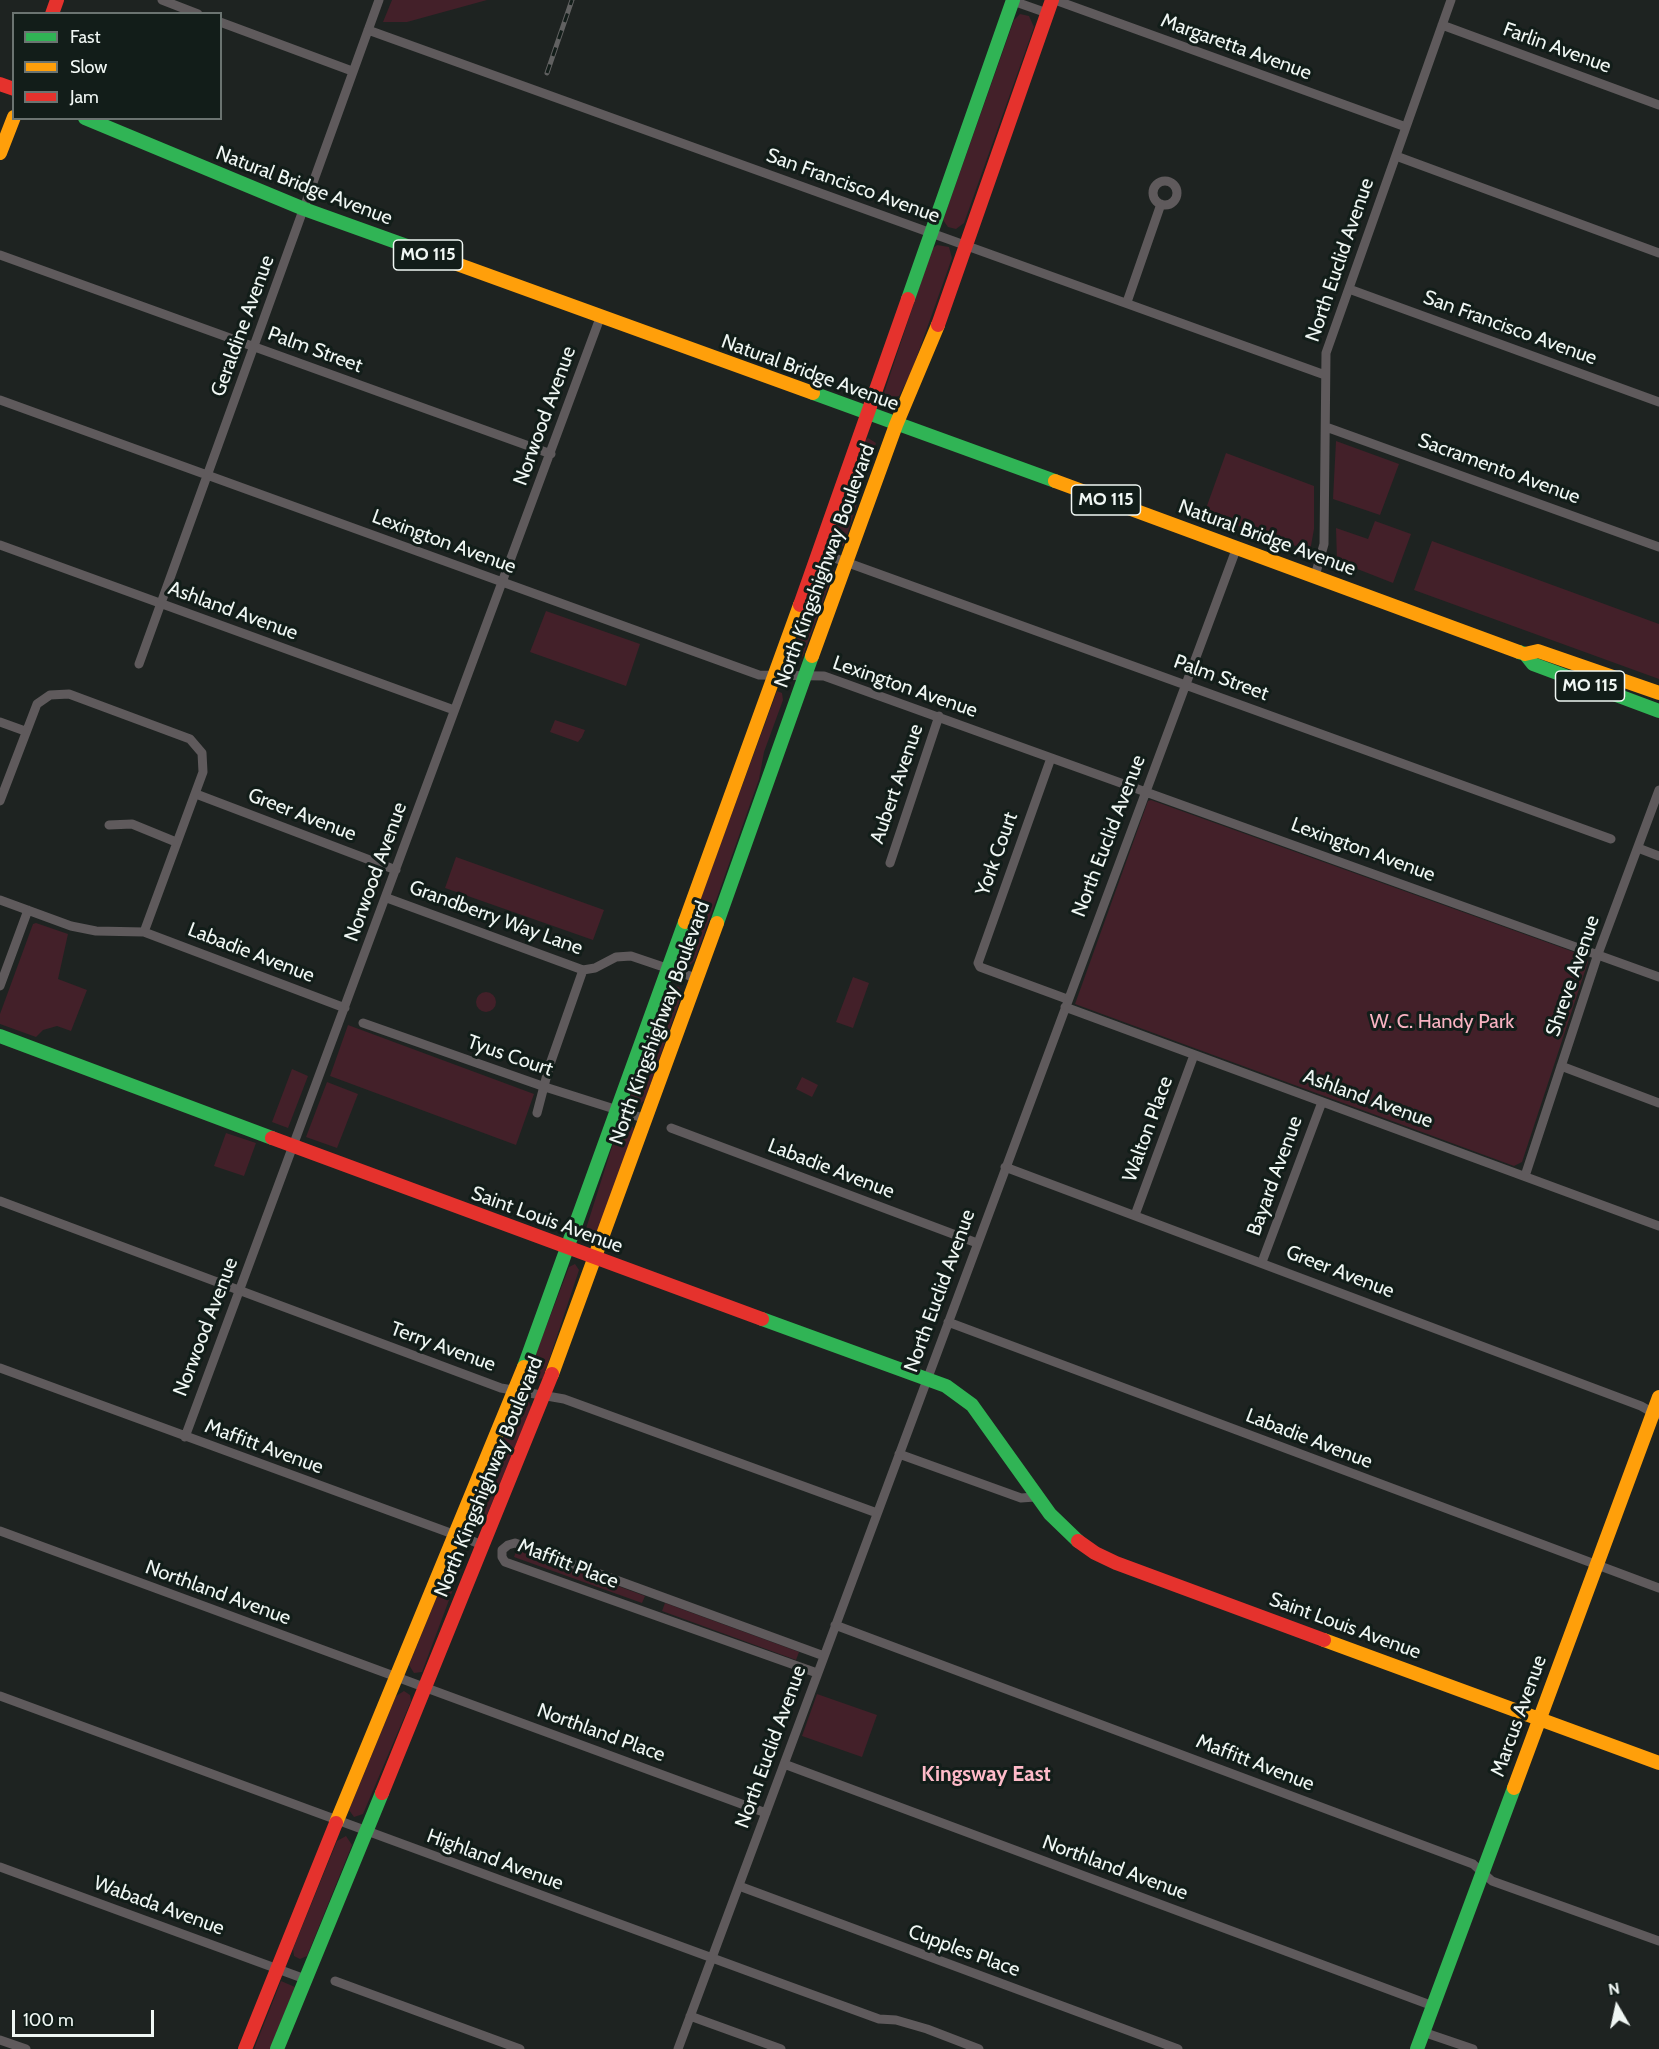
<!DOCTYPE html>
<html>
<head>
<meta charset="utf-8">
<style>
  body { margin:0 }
  #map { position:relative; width:1659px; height:2049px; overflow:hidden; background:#1e2321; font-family:Cabin,sans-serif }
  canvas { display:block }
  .legend { position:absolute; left:12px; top:12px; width:210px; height:108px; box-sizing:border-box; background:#121d19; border:2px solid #6b7471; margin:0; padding:8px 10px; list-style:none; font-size:18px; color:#f0f7f4 }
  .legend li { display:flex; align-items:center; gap:12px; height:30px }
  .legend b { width:30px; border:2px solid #6b7471 }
  .north { position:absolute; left:1587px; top:1977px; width:60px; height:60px; -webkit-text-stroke:4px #121d19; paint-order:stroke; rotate:351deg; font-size:16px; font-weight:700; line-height:24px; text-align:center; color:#f0f7f4 }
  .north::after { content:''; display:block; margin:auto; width:21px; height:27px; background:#f0f7f4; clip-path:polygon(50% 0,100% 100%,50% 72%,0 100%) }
  .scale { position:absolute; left:12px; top:2010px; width:142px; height:27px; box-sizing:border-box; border:3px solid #f0f7f4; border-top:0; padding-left:8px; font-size:18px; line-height:21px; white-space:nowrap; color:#f0f7f4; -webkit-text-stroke:4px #121d19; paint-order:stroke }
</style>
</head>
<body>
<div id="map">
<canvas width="1659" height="2049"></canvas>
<ul class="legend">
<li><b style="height:8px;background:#30b455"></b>Fast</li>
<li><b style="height:8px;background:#ff9f0a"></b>Slow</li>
<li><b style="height:8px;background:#e5322d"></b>Jam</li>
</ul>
<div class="north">N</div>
<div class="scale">100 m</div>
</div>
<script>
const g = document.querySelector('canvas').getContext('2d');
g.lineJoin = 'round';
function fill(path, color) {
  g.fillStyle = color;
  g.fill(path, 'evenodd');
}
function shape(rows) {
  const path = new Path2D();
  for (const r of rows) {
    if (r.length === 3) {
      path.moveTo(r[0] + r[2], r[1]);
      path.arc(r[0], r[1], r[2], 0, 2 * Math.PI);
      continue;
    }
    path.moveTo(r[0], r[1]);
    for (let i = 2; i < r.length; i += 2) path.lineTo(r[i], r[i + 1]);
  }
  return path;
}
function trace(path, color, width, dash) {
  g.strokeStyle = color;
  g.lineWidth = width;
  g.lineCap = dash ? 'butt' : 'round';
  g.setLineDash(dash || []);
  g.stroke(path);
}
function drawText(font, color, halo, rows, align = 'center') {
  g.font = font + ' Cabin,sans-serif';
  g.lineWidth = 6;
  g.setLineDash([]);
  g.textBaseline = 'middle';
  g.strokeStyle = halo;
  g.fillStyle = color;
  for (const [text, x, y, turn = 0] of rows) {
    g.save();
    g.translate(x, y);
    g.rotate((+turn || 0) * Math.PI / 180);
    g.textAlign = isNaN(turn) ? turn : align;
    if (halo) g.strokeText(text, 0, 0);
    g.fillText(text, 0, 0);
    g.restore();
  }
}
fill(shape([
  [392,0,487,0,407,22,383,22],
  [1020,14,1029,16,1034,27,964,223,956,229,948,227,943,220,1014,20],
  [937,245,949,247,952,258,911,373,899,396,887,398,884,393,932,249],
  [868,438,876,443,845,542,843,546,835,548,829,543,864,441],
  [1336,441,1399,464,1380,515,1333,499],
  [1226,453,1314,486,1314,529,1310,551,1204,514],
  [1375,521,1411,534,1393,583,1337,561,1336,528,1368,539],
  [1432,541,1659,624,1659,679,1414,590],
  [824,564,831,566,834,571,803,656,798,659,793,653,795,645,810,607,819,568],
  [546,611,640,644,626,686,530,652],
  [777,691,782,693,783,700,764,752,759,779,695,960,689,966,685,965,681,963,679,957],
  [555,720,585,730,582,737,578,742,550,732],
  [1151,800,1585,956,1588,962,1522,1162,1514,1166,1075,1004,1148,801],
  [456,857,604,910,593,940,445,888],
  [36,923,68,934,58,979,87,990,71,1031,57,1026,43,1030,36,1037,0,1024,0,1014,33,924],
  [853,977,869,983,853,1028,836,1022],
  [671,986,679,987,682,994,645,1100,637,1106,630,1101,630,1097,668,988],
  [486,1002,10],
  [348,1025,534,1094,516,1145,330,1076],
  [292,1069,308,1076,288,1128,272,1122],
  [802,1077,818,1085,812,1097,796,1089],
  [327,1082,358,1094,337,1148,306,1137],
  [623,1123,633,1127,634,1131,595,1239,588,1241,584,1235,610,1153,619,1126],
  [226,1133,256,1143,244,1176,214,1166],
  [575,1264,579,1270,543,1378,532,1381,528,1376,530,1369,569,1267],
  [520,1400,529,1402,531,1408,484,1522,481,1525,472,1524,469,1517],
  [517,1549,645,1596,642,1603,514,1557],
  [453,1557,464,1560,422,1672,414,1673,409,1665],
  [665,1603,799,1652,796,1660,662,1611],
  [404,1691,410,1695,411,1701,363,1814,354,1817,349,1810,396,1696],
  [817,1694,877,1715,862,1757,802,1736],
  [346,1836,352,1845,307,1956,300,1959,294,1956,293,1949,337,1841],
  [281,1981,295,1987,270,2049,254,2049]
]), '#432029');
trace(shape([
  [162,0,198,14],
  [1055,0,1406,127],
  [1013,1,1047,13],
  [220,22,352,71],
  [1442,25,1659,105],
  [368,30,1325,375],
  [1396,156,1659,253],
  [1165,193,12],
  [0,255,551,454],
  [1349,289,1659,402],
  [1127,302,1161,204],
  [0,400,759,675,824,676,1659,977],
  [1326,427,1659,547],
  [0,545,454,710],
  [818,552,1611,839],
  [1315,576,1324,544,1326,353,1451,0],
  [139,664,379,0],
  [0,722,25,731],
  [1051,758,978,963,980,967,1067,999],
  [196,794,396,870],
  [0,801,37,704,50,695,69,694,190,739,202,753,203,772,144,932],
  [109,825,132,824,176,842],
  [1638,848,1659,856],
  [890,863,939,716],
  [387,898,583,970,595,968,616,957,631,956,696,978],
  [0,900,71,926,96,931,144,932,345,1008],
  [0,986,28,910],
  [1065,1007,1659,1226],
  [363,1023,545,1087,646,1119],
  [1561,1066,1659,1103],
  [537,1113,549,1067,583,970],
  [671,1128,977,1243],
  [1005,1167,1641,1406,1657,1415],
  [1525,1176,1598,954,1659,790],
  [0,1201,501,1388,564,1399,877,1513],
  [1135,1215,1194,1055],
  [1262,1262,1322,1102],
  [948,1322,1659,1588],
  [0,1368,483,1545],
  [185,1437,600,318],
  [899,1454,1021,1498,1035,1497],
  [0,1531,766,1813],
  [835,1625,1473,1864,1492,1881,1659,1941],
  [817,1673,505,1562,502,1557,502,1550,508,1545,515,1543,824,1656],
  [0,1696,783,1984,879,2019,896,2020,927,2029,979,2049],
  [784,1764,1433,2006],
  [0,1867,305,1979],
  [739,1886,1178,2049],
  [335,1981,520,2049],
  [690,2016,781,2049],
  [1423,2032,1473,2049],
  [0,2040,26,2049],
  [678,2049,1237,547]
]), '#5f5a5c', 9);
trace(shape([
  [85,118,304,209,421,251],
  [908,299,1013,0],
  [813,393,1055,481],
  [1519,652,1525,654,1533,664,1659,711],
  [717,923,812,656],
  [0,1036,272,1138],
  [762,1319,946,1386,972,1405,1050,1514,1078,1541],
  [524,1367,685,922],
  [277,2049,382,1793],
  [1417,2049,1514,1788]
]), '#30b455', 14);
trace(shape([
  [0,153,14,117],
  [421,251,813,393],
  [1055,481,1519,652],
  [1525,654,1538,651,1659,693],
  [812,656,896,425,938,325],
  [685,922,800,605],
  [552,1374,717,923],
  [1324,1640,1659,1763],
  [1514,1788,1659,1397],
  [336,1823,524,1367]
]), '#ff9f0a', 14);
trace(shape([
  [52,14,57,0],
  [0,84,14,89],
  [938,325,1052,0],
  [800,605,908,299],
  [272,1138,762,1319],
  [1078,1541,1095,1553,1116,1563,1324,1640],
  [382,1793,552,1374],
  [245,2049,336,1823]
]), '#e5322d', 14);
const rail = shape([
  [547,73,572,0]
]);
trace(rail, '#616161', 5);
trace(rail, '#121d19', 3, [9]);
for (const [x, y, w] of [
  [428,255,69],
  [1106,500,69],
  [1590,686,69]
]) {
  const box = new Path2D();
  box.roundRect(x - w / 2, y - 15, w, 30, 4.5);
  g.fillStyle = '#121d19';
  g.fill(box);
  trace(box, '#f0f7f4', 1.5);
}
drawText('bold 18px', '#f0f7f4', null, [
  ["MO 115",428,255],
  ["MO 115",1106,500],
  ["MO 115",1590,686]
]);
drawText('20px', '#f0f7f4', '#121d19', [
  ["Margaretta Avenue",1236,47,20],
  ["Farlin Avenue",1557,48,20],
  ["Natural Bridge Avenue",304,186,21],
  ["San Francisco Avenue",853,186,20],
  ["North Euclid Avenue",1340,260,-71],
  ["Geraldine Avenue",243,326,-70],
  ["San Francisco Avenue",1510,328,20],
  ["Palm Street",315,350,20],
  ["Natural Bridge Avenue",810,373,20],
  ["Norwood Avenue",545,416,-70],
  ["Sacramento Avenue",1499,469,20],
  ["Natural Bridge Avenue",1267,538,20],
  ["Lexington Avenue",444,542,20],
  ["North Kingshighway Boulevard",825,566,-70],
  ["Ashland Avenue",233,611,20],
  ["Palm Street",1221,678,20],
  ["Lexington Avenue",905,687,19],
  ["Aubert Avenue",897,784,-71],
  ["Greer Avenue",302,815,21],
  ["North Euclid Avenue",1109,836,-69],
  ["Lexington Avenue",1363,850,20],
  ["York Court",997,854,-70],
  ["Norwood Avenue",376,872,-70],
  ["Grandberry Way Lane",496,918,20],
  ["Labadie Avenue",251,953,21],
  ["Shreve Avenue",1573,976,-71],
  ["North Kingshighway Boulevard",660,1023,-70],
  ["Tyus Court",510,1056,19],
  ["Ashland Avenue",1368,1099,20],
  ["Walton Place",1148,1129,-70],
  ["Labadie Avenue",831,1169,21],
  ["Bayard Avenue",1275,1176,-70],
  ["Saint Louis Avenue",547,1220,20],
  ["Greer Avenue",1340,1272,21],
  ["North Euclid Avenue",940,1291,-70],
  ["Norwood Avenue",206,1327,-69],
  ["Terry Avenue",443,1347,20],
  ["Labadie Avenue",1309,1439,21],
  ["Maffitt Avenue",264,1447,20],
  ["North Kingshighway Boulevard",489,1477,-68],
  ["Maffitt Place",568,1564,21],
  ["Northland Avenue",218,1593,20],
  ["Saint Louis Avenue",1345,1626,20],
  ["Marcus Avenue",1519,1716,-70],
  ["Northland Place",601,1733,20],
  ["North Euclid Avenue",771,1747,-70],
  ["Maffitt Avenue",1255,1763,21],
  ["Highland Avenue",495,1860,20],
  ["Northland Avenue",1115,1868,20],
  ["Wabada Avenue",159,1906,20],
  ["Cupples Place",964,1951,20]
]);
drawText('20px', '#f9b3c2', '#121d19', [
  ["W. C. Handy Park",1442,1022]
]);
drawText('bold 21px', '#ffbbc9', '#121d19', [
  ["Kingsway East",986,1775]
]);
</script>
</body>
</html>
